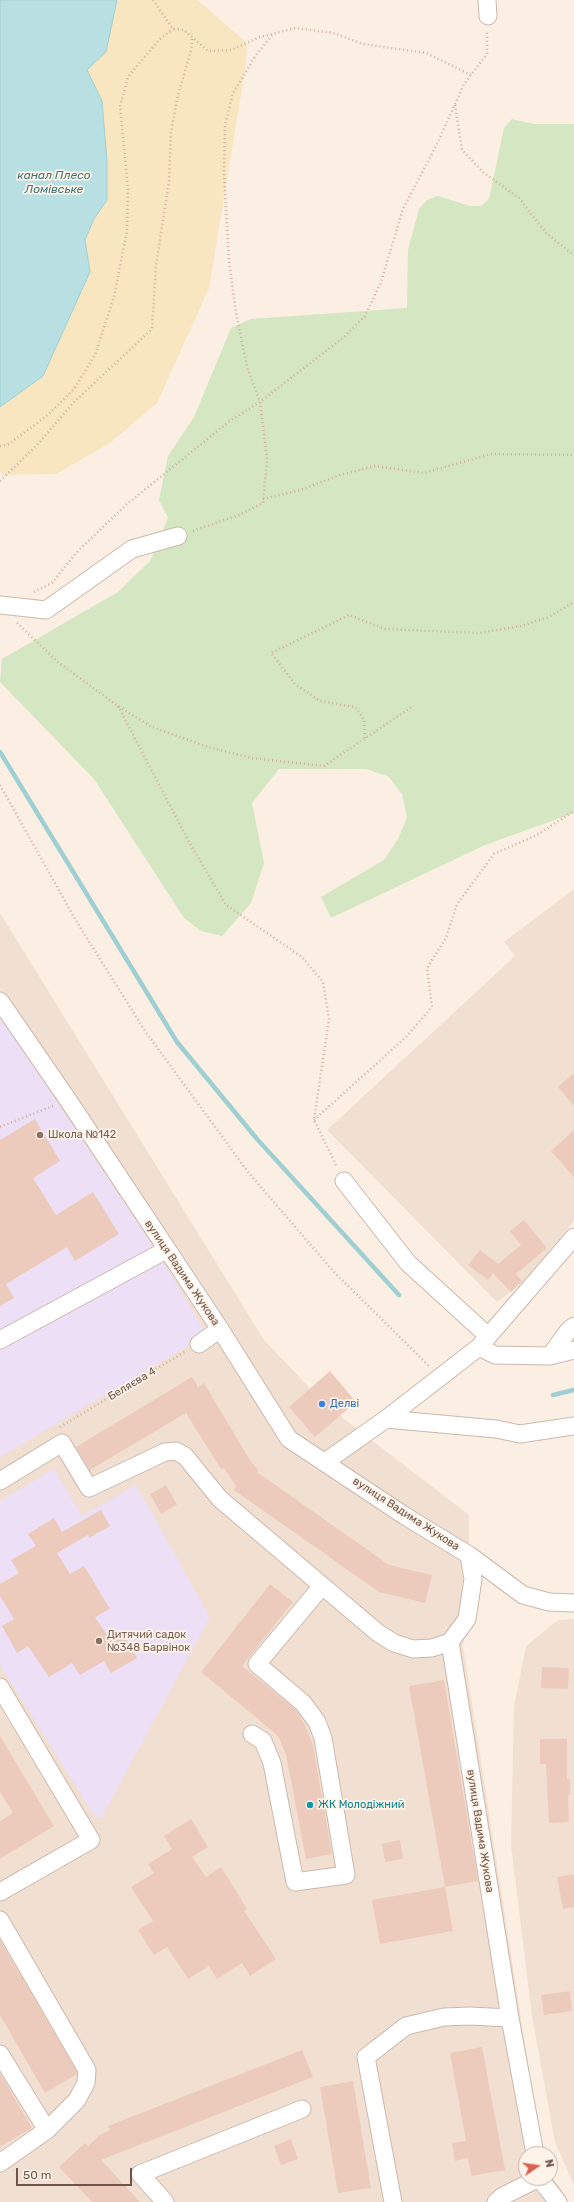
<!DOCTYPE html>
<html>
<head>
<meta charset="utf-8">
<style>
  body { margin:0 }
  #map { position:relative; width:574px; height:2202px; overflow:hidden; background:#faefe2; font-family:Rubik,sans-serif }
  canvas { display:block }
  .north { position:absolute; left:518px; top:2146px; width:40px; height:40px; box-sizing:border-box; background:#fdf3e8; border:1px solid #c4b3a9; border-radius:50%; rotate:77deg; font-size:11px; font-weight:700; line-height:16px; text-align:center; color:#6f544b }
  .north::after { content:''; display:block; margin:auto; width:14px; height:18px; background:#db6250; clip-path:polygon(50% 0,100% 100%,50% 72%,0 100%) }
  .scale { position:absolute; left:16px; top:2168px; width:116px; height:18px; box-sizing:border-box; border:2px solid #6f544b; border-top:0; padding-left:5px; font-size:12px; line-height:14px; white-space:nowrap; color:#6f544b; -webkit-text-stroke:3px #fdf3e8; paint-order:stroke }
</style>
</head>
<body>
<div id="map">
<canvas width="574" height="2202"></canvas>
<div class="north">N</div>
<div class="scale">50 m</div>
</div>
<script>
const g = document.querySelector('canvas').getContext('2d');
g.lineJoin = 'round';
function fill(path, color) {
  g.fillStyle = color;
  g.fill(path, 'evenodd');
}
function shape(rows) {
  const path = new Path2D();
  for (const r of rows) {
    path.moveTo(r[0], r[1]);
    for (let i = 2; i < r.length; i += 2) path.lineTo(r[i], r[i + 1]);
  }
  return path;
}
function trace(path, color, width, dash) {
  g.strokeStyle = color;
  g.lineWidth = width;
  g.lineCap = dash ? 'butt' : 'round';
  g.setLineDash(dash || []);
  g.stroke(path);
}
function drawText(font, color, halo, rows, align = 'center') {
  g.font = font + ' Rubik,sans-serif';
  g.lineWidth = 3.5;
  g.setLineDash([]);
  g.textBaseline = 'middle';
  g.strokeStyle = halo;
  g.fillStyle = color;
  for (const [text, x, y, turn = 0] of rows) {
    g.save();
    g.translate(x, y);
    g.rotate((+turn || 0) * Math.PI / 180);
    g.textAlign = isNaN(turn) ? turn : align;
    if (halo) g.strokeText(text, 0, 0);
    g.fillText(text, 0, 0);
    g.restore();
  }
}
fill(shape([
  [574,889,574,1221,523,1282,497,1302,327,1130,515,956,504,942],
  [0,913,264,1340,326,1405,469,1515,469,1584,463,1646,542,2154,526,2154,526,2178,550,2178,550,2175,562,2190,564,2202,0,2202],
  [574,1619,574,2185,555,2142,532,2016,511,1845,514,1707,526,1646,558,1620]
]), '#f1e0d1');
fill(shape([
  [0,1016,159,1255,207,1335,0,1457],
  [54,1469,82,1516,136,1485,210,1617,102,1817,95,1817,0,1665,0,1501]
]), '#ecdff6');
fill(shape([
  [512,119,534,124,574,124,574,813,485,845,331,918,321,897,384,860,398,839,407,817,402,794,388,776,366,769,279,769,252,803,264,863,251,903,222,936,201,931,184,918,94,779,0,682,2,659,118,592,150,561,168,518,159,500,168,456,194,417,231,328,251,319,407,308,408,250,419,209,427,200,438,196,470,206,481,206,489,199,504,128]
]), '#d4e6c2');
fill(shape([
  [117,0,197,0,247,43,245,70,209,288,157,403,110,443,56,474,3,475,0,471,0,407,43,376,90,273,85,240,94,219,107,199,107,161,102,101,87,70,106,52]
]), '#f7e6bf');
const water = shape([
  [0,0,117,0,106,52,87,70,102,101,107,161,107,200,94,219,85,240,90,272,43,376,0,407,0,0]
]);
fill(water, '#b8dfe2');
trace(water, '#9fcfd3', 1);
trace(shape([
  [0,752,177,1042,257,1139,399,1295],
  [553,1395,574,1390]
]), '#9fcfd3', 4.5);
fill(shape([
  [574,1073,574,1106,558,1087],
  [35,1119,60,1161,33,1178,56,1215,93,1192,119,1234,75,1261,67,1247,6,1284,14,1298,0,1306,0,1140],
  [574,1130,574,1177,551,1151],
  [524,1220,547,1248,516,1274,522,1281,511,1292,493,1273,488,1280,468,1265,480,1250,498,1264,521,1245,510,1231],
  [330,1371,356,1402,315,1437,289,1407],
  [192,1377,198,1387,204,1383,251,1462,259,1470,257,1472,389,1565,432,1575,425,1603,379,1592,234,1490,236,1486,224,1468,221,1469,186,1413,90,1470,76,1447],
  [166,1485,177,1505,161,1514,150,1494],
  [101,1510,110,1526,89,1538,88,1535,57,1553,70,1574,84,1566,110,1609,95,1617,109,1638,121,1630,137,1658,111,1673,104,1661,80,1675,72,1663,49,1677,28,1646,17,1653,2,1626,14,1619,0,1596,0,1584,19,1573,11,1560,36,1546,28,1534,54,1518,62,1532],
  [270,1584,293,1602,242,1666,296,1710,306,1727,313,1745,332,1854,306,1859,286,1755,279,1738,276,1734,201,1672],
  [542,1667,569,1668,568,1689,541,1688],
  [444,1680,478,1881,445,1887,409,1686],
  [0,1736,54,1826,0,1859,0,1821,13,1813,0,1792],
  [540,1739,567,1739,567,1779,570,1779,570,1795,568,1795,569,1822,549,1823,546,1764,540,1764],
  [191,1819,208,1847,192,1857,206,1877,221,1867,247,1909,244,1911,276,1959,250,1976,242,1963,217,1979,209,1966,188,1979,167,1947,154,1955,138,1930,153,1921,131,1887,154,1873,148,1864,172,1849,164,1836],
  [400,1840,403,1859,385,1862,382,1844],
  [574,1874,574,1907,563,1909,557,1877],
  [445,1887,453,1931,380,1944,372,1900],
  [0,1940,77,2072,77,2074,45,2093,0,2015],
  [570,1991,572,2011,544,2015,541,1995],
  [482,2047,505,2170,471,2176,468,2158,455,2161,452,2143,466,2141,450,2053],
  [302,2050,313,2077,101,2160,140,2202,92,2202,59,2167,85,2143,88,2146,100,2135,110,2130,108,2126],
  [0,2073,32,2128,0,2147],
  [353,2081,371,2188,338,2193,320,2087],
  [291,2139,298,2159,281,2165,274,2146]
]), '#edcbbc');
const minor = shape([
  [487,0,488,16],
  [0,605,46,610,132,549,178,536],
  [0,1001,68,1100,220,1329,289,1439,405,1516,469,1555,473,1579,467,1619,450,1642,510,2018,535,2154],
  [344,1181,408,1263,488,1336],
  [0,1340,166,1250],
  [199,1344,220,1329],
  [479,1347,495,1355,550,1356,574,1350],
  [550,1356,568,1331,574,1326],
  [386,1419,496,1429,520,1434,574,1426],
  [325,1462,386,1419,479,1347,574,1237],
  [0,1481,62,1443,89,1488,165,1452,176,1451,185,1456,220,1499,378,1633,394,1643,413,1649,432,1648,450,1642],
  [469,1555,523,1595,549,1602,574,1603],
  [0,1687,91,1840,0,1892],
  [252,1734,263,1741,272,1763,295,1882,346,1875,323,1738,317,1722,303,1703,257,1664,322,1586],
  [0,1920,87,2070,86,2083,77,2100,47,2130,0,2163],
  [0,2054,47,2130],
  [539,2178,558,2202],
  [165,2202,140,2174,302,2109],
  [393,2202,366,2057,406,2026,444,2017,470,2016,510,2018],
  [496,2202,503,2196,539,2178]
]);
trace(minor, '#ccb8ad', 19);
trace(shape([
  [153,0,173,29,184,30,208,51,231,50,260,37,295,28,333,33,363,44,426,53,471,75],
  [455,105,462,150,483,172,519,198,546,233,574,255],
  [0,446,9,444,48,415,74,389,95,355,114,297,127,231,128,189,120,106,128,77,160,39,173,29],
  [0,481,39,443,73,403,152,329,156,266,169,181,171,132,178,95,192,47,192,39],
  [263,499,300,490,340,475,375,466,424,473,491,454,574,455],
  [193,531,239,515,263,503,267,459,260,402,344,337,365,316,381,282,403,209,438,142,464,84,487,54,487,32],
  [34,592,52,583,76,553,127,504,231,420,260,402,247,367,236,313,229,261,224,172,225,125,233,93,256,55,274,33],
  [17,623,59,663,118,706,152,727,208,747,251,758,324,766,413,706],
  [118,706,189,842,226,905,302,957,323,982,329,1019,314,1120,337,1167],
  [365,738,364,719,355,707,320,701,295,684,271,653,349,615,385,629,479,633,521,626,549,617,574,602],
  [0,785,75,919,145,1031,248,1172,333,1271,429,1366],
  [314,1120,406,1037,432,1007,427,968,446,938,457,904,494,854,537,835,574,811],
  [0,1127,53,1106],
  [60,1427,186,1351]
]), '#d2ae9f', 2.5, [1, 3]);
trace(minor, '#fff', 17);
for (const [x, y, r, color] of [
  [40,1135,4,"#8d6e63"],
  [322,1404,4,"#3f7fe0"],
  [99,1641,4,"#8d6e63"],
  [310,1805,4,"#0f9aa8"]
]) {
  const dot = new Path2D();
  dot.arc(x, y, r, 0, 2 * Math.PI);
  g.fillStyle = color;
  g.fill(dot);
  trace(dot, '#fdf3e8', 1.5);
}
drawText('11px', '#785e54', '#fdf3e8', [
  ["Школа №142",48,1135],
  ["Дитячий садок",107,1635],
  ["№348 Барвінок",107,1648]
], 'left');
drawText('11px', '#6f544b', '#fdf3e8', [
  ["вулиця Вадима Жукова",182,1273,56],
  ["Беляєва 4",132,1384,-31],
  ["вулиця Вадима Жукова",406,1514,33],
  ["вулиця Вадима Жукова",480,1831,81]
]);
drawText('11px', '#366cbe', '#fdf3e8', [
  ["Делві",330,1404]
], 'left');
drawText('11px', '#0d838f', '#fdf3e8', [
  ["ЖК Молодіжний",318,1805]
], 'left');
drawText('italic 12px', '#43777b', '#fdf3e8', [
  ["канал Плесо",54,176],
  ["Ломівське",54,190]
]);
</script>
</body>
</html>
